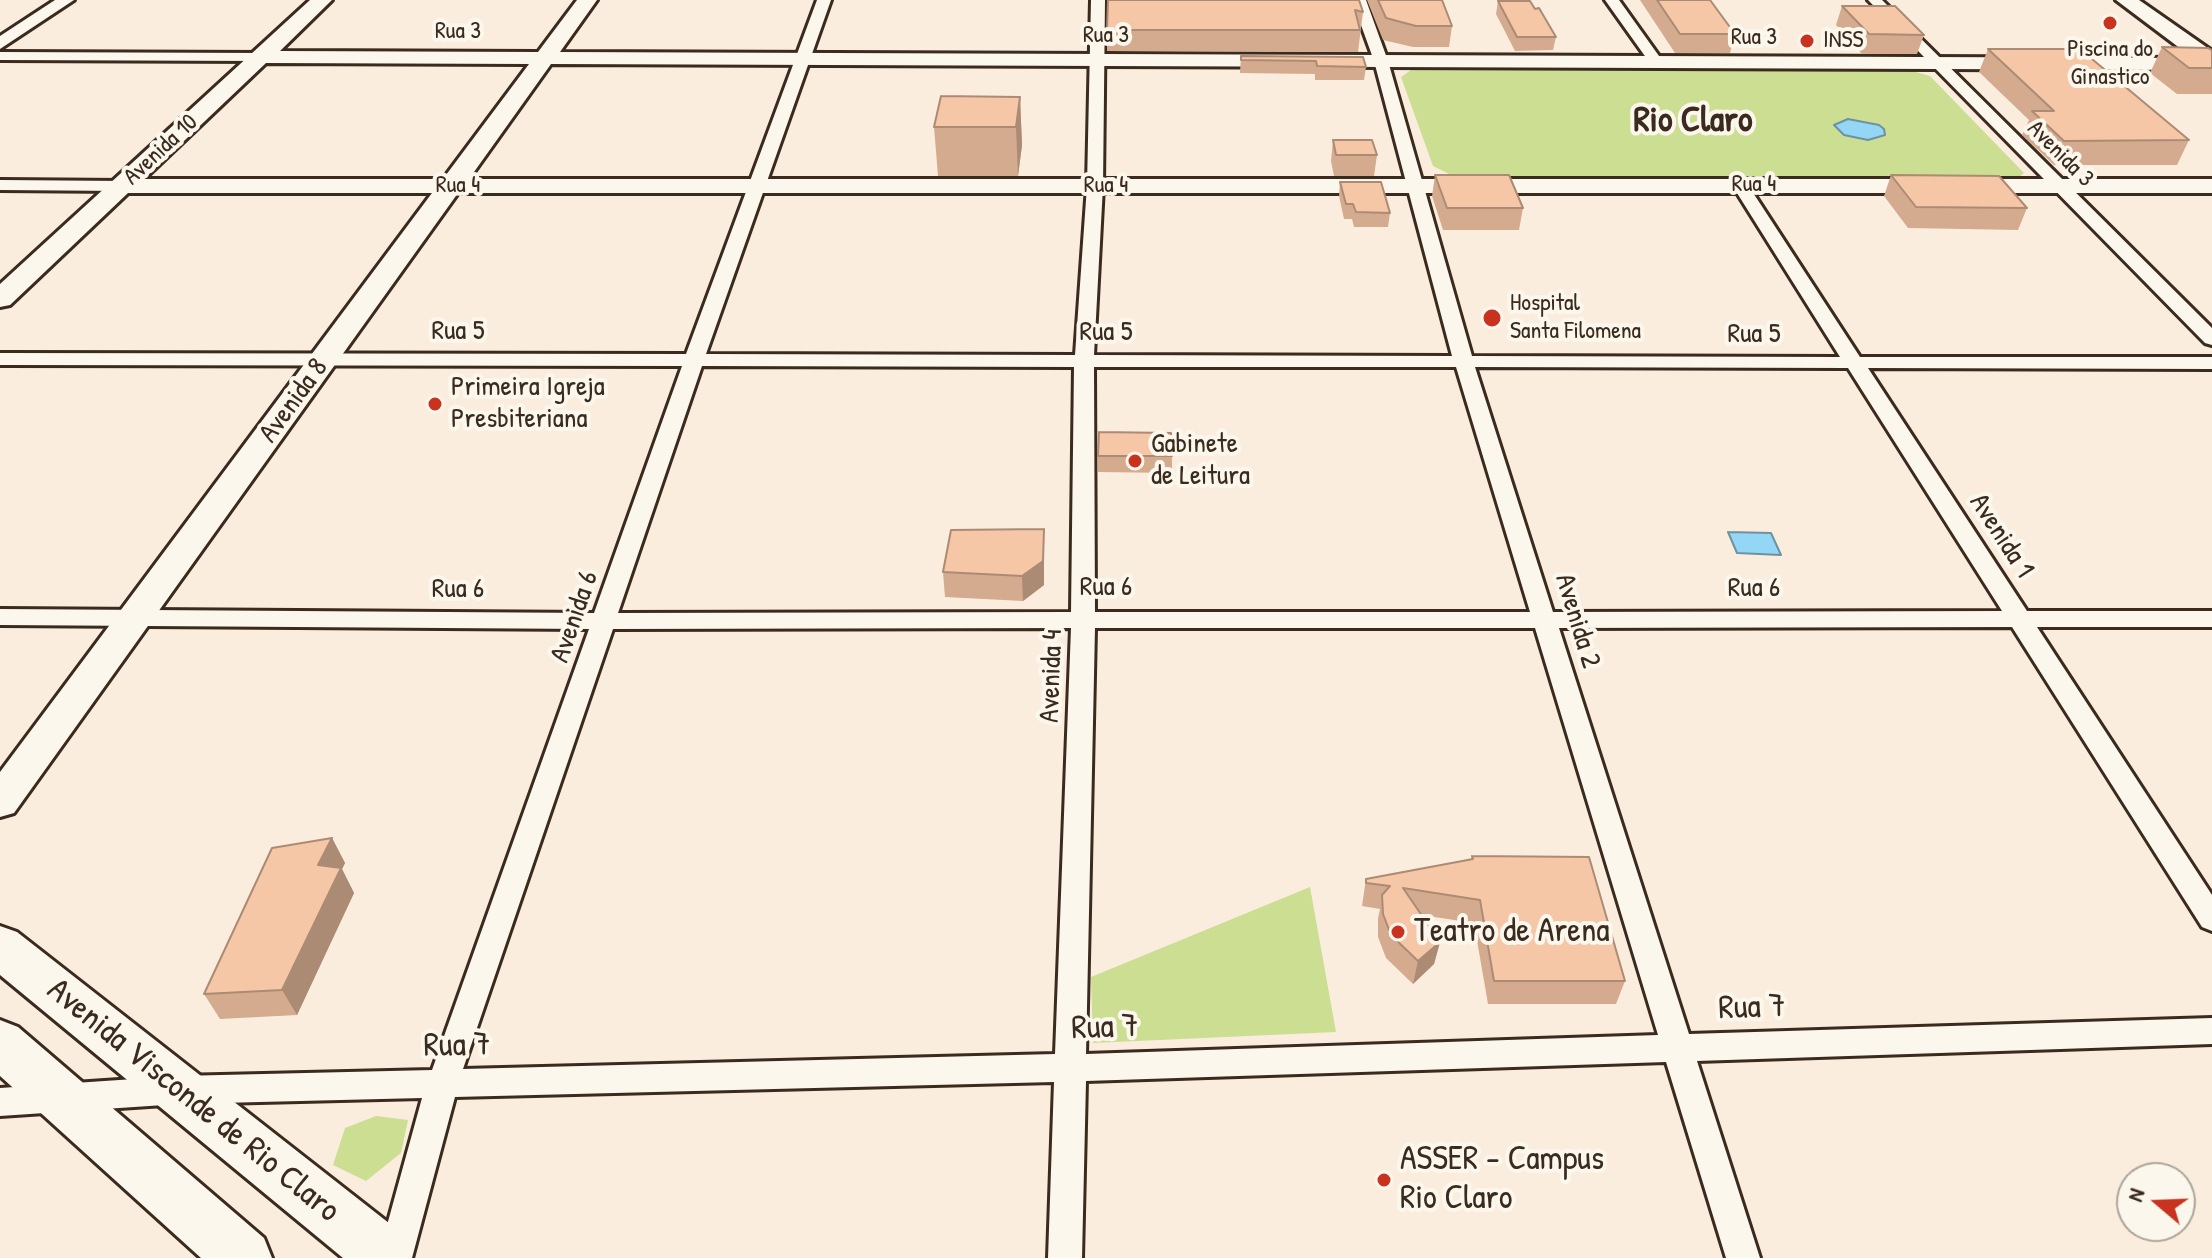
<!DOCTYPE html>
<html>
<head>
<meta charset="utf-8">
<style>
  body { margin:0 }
  #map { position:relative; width:2212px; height:1258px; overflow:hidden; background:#faedde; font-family:"Patrick Hand",sans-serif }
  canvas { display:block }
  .north { position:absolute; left:2116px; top:1162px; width:80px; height:80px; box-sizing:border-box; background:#fbf7ec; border:2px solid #aea59a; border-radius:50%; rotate:289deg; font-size:22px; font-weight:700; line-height:32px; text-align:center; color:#3b2a1e }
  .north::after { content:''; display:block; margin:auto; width:28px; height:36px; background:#c8321e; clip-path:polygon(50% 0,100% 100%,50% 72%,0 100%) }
</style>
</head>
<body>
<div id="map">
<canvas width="2212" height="1258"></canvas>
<div class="north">N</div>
</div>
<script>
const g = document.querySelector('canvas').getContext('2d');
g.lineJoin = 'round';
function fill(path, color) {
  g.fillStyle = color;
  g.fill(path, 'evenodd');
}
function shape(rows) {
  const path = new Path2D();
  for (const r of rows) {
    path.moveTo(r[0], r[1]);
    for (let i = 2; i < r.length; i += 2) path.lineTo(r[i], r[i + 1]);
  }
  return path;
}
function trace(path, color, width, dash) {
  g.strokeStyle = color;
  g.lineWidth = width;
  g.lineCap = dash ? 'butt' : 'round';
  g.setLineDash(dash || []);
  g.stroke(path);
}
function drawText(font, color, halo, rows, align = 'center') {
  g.font = font + ' "Patrick Hand",sans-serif';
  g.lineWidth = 8;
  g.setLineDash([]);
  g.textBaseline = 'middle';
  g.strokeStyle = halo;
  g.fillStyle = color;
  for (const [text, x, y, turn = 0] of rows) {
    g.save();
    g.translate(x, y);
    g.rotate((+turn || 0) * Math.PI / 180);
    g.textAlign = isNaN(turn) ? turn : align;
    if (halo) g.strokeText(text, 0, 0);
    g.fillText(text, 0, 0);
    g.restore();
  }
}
fill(shape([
  [1411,70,1912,71,1930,76,2024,173,2018,178,1457,178,1433,166,1401,77],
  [1310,887,1336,1032,1093,1043,1091,977],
  [376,1116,408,1120,401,1153,366,1181,333,1165,345,1128]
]), '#cbde92');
const water = shape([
  [1848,119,1879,125,1884,129,1885,135,1868,140,1844,135,1834,125,1848,119],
  [1728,532,1771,533,1781,555,1737,553,1728,532]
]);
fill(water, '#94d6f6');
trace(water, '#7091a0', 2);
const minor = shape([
  [817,0,831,0,706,354,1075,355,1087,186,1091,0,1105,0,1103,186,1094,355,1452,356,1374,61,1352,0,1366,0,1388,61,1472,356,1840,357,1732,185,1740,180,1748,185,1860,357,2212,357,2212,369,1868,368,2027,611,2212,611,2212,627,2037,627,2212,895,2212,931,2202,927,2012,627,1559,628,1689,1034,2212,1018,2212,1044,1697,1061,1760,1258,1726,1258,1666,1062,1086,1081,1082,1258,1048,1258,1054,1082,455,1097,412,1258,378,1258,422,1098,179,1104,0,1116,0,1088,179,1076,432,1070,589,629,0,625,0,609,594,613,682,366,0,365,0,353,686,354,817,0],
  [702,366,1074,367,1071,612,618,613,702,366],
  [1094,367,1456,367,1530,612,1095,612,1094,367],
  [1475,367,1848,368,2002,611,1553,612,1475,367],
  [1071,628,1055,1054,463,1069,613,629,1071,628],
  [1095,628,1535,628,1658,1035,1086,1054,1095,628],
  [1605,0,1619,0,1664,63,1662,66,1652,66,1605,0],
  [1868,0,1882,0,2212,328,2212,345,2205,343,1868,0],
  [0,52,261,53,268,57,261,61,0,60,0,52],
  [0,180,123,181,131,186,123,191,0,190,0,180]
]);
const tertiary = shape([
  [55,0,74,0,0,49,0,36,55,0]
]);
const secondary = shape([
  [310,0,332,0,280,51,538,52,577,0,597,0,560,52,2193,58,2116,0,2139,0,2212,51,2212,70,551,64,469,179,2212,179,2212,193,458,193,14,813,0,817,0,772,432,193,128,193,10,305,0,307,0,284,310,0],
  [266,63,529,64,443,179,144,179,266,63]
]);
const primary = shape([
  [0,926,17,932,394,1227,404,1238,412,1258,343,1258,0,975,0,926],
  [0,1020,18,1027,264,1238,272,1258,201,1258,0,1076,0,1020]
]);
trace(minor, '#3b2a1e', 6);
trace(tertiary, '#3b2a1e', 6);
trace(secondary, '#3b2a1e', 6);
trace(primary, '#3b2a1e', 6);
fill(minor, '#fbf7ec');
fill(tertiary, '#fbf7ec');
fill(secondary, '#fbf7ec');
fill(primary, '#fbf7ec');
fill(shape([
  [1108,0,1359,0,1363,12,1358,52,1107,51],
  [1367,0,1442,0,1452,26,1449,47,1413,47,1383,40],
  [1640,0,1710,0,1735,34,1730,53,1675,53],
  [1498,1,1535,9,1556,37,1553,50,1515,51,1496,14],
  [1842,6,1924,35,1917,54,1862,54,1836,25],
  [2162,47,2212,50,2212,94,2177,94,2150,73],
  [1988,49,2189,140,2177,165,2054,165,2022,135,2029,120,1979,72],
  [1241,56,1363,57,1366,67,1364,80,1315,80,1315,74,1240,73],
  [1020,97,1022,145,1018,176,938,176,934,127],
  [1333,140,1377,155,1374,176,1334,176,1331,161],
  [1435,175,1523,208,1519,230,1443,230,1432,196],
  [1891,175,2027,208,2018,230,1908,228,1884,196],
  [1340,182,1390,213,1388,227,1354,227,1352,219,1344,219,1339,196],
  [1098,456,1172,456,1172,473,1098,472],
  [1044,553,1044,585,1023,601,945,597,943,572],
  [332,838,345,863,342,869,354,893,297,1015,220,1019,204,994],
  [1472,856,1625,981,1616,1004,1488,1004,1474,923,1421,915,1440,942,1434,964,1413,984,1386,958,1378,937,1378,918,1380,909,1362,906,1366,879,1471,859]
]), '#d4ab8f');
fill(shape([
  [1020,97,1022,145,1018,176,1016,127],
  [1044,529,1044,585,1023,601,1022,576],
  [332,838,345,863,342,869,354,893,297,1015,282,990,318,865],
  [1440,942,1434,964,1413,984,1418,961]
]), '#ac8b74');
const building = shape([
  [1108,0,1359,0,1363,12,1355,10,1360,30,1107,30,1108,0],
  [1378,0,1442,0,1452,26,1416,26,1386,18,1378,0],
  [1657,0,1710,0,1735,34,1680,34,1657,0],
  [1498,1,1530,1,1535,9,1539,8,1556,37,1517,37,1498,1],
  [1842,6,1895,6,1924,35,1869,34,1842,6],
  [2162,47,2208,48,2212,50,2212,68,2189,68,2162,47],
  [1988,49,2080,49,2189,140,2064,141,2032,111,2054,111,1988,49],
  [1241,56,1363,57,1366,67,1317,66,1316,61,1241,60,1241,56],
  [941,96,1020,97,1016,127,934,127,941,96],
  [1333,140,1372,140,1377,155,1336,155,1333,140],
  [1435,175,1509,175,1523,208,1447,208,1435,175],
  [1891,175,1999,176,2027,208,1916,207,1891,175],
  [1340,182,1381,182,1390,213,1356,212,1353,204,1346,204,1340,182],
  [1099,432,1171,433,1172,456,1098,456,1099,432],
  [1044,529,1043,561,1022,576,943,572,951,530,1044,529],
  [332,838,318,865,341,868,282,990,204,994,272,848,332,838],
  [1472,856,1589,857,1625,981,1494,981,1480,900,1403,888,1440,942,1418,961,1391,935,1383,914,1382,895,1390,886,1366,883,1366,879,1473,859,1472,856]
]);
fill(building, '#f6c7a6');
trace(building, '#ac8b74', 2);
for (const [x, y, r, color] of [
  [2110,23,8,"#c8321e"],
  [1807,41,8,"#c8321e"],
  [1492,318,10,"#c8321e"],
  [435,404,8,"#c8321e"],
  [1135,461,8,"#c8321e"],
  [1398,932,8,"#c8321e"],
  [1384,1180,8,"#c8321e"]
]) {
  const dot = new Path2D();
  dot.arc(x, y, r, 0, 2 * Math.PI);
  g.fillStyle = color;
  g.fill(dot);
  trace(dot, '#fbf7ec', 3);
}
drawText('24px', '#3b2a1e', '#fbf7ec', [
  ["Rua 3",458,32],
  ["Rua 3",1106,36],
  ["Rua 3",1754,38],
  ["Avenida 10",161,150,-43],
  ["Avenida 3",2060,154,45],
  ["Rua 4",1754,185],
  ["Rua 4",458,186],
  ["Rua 4",1106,186]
]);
drawText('24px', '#3b2a1e', '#fbf7ec', [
  ["INSS",1823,41],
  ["Piscina do",2110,50,"center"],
  ["Ginastico",2110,78,"center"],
  ["Hospital",1510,304],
  ["Santa Filomena",1510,332]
], 'left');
drawText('28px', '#3b2a1e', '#fbf7ec', [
  ["Rua 5",458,332],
  ["Rua 5",1106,333],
  ["Rua 5",1754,335],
  ["Avenida 8",294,401,-54],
  ["Avenida 1",2001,536,57],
  ["Rua 6",1106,588],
  ["Rua 6",1754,589],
  ["Rua 6",458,590],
  ["Avenida 6",575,617,-71],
  ["Avenida 2",1577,621,73],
  ["Avenida 4",1052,676,-88]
]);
drawText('28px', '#3b2a1e', '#fbf7ec', [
  ["Primeira Igreja",451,388],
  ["Presbiteriana",451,420],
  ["Gabinete",1151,445],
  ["de Leitura",1151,477]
], 'left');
drawText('34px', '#3b2a1e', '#fbf7ec', [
  ["Teatro de Arena",1414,932],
  ["ASSER - Campus",1400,1160],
  ["Rio Claro",1400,1199]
], 'left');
drawText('34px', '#3b2a1e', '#fbf7ec', [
  ["Rua 7",1752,1008,-2],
  ["Rua 7",1105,1028,-2],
  ["Rua 7",457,1046,-1],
  ["Avenida Visconde de Rio Claro",193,1101,39]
]);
drawText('bold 36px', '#3b2a1e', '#fbf7ec', [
  ["Rio Claro",1693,121]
]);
</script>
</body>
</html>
